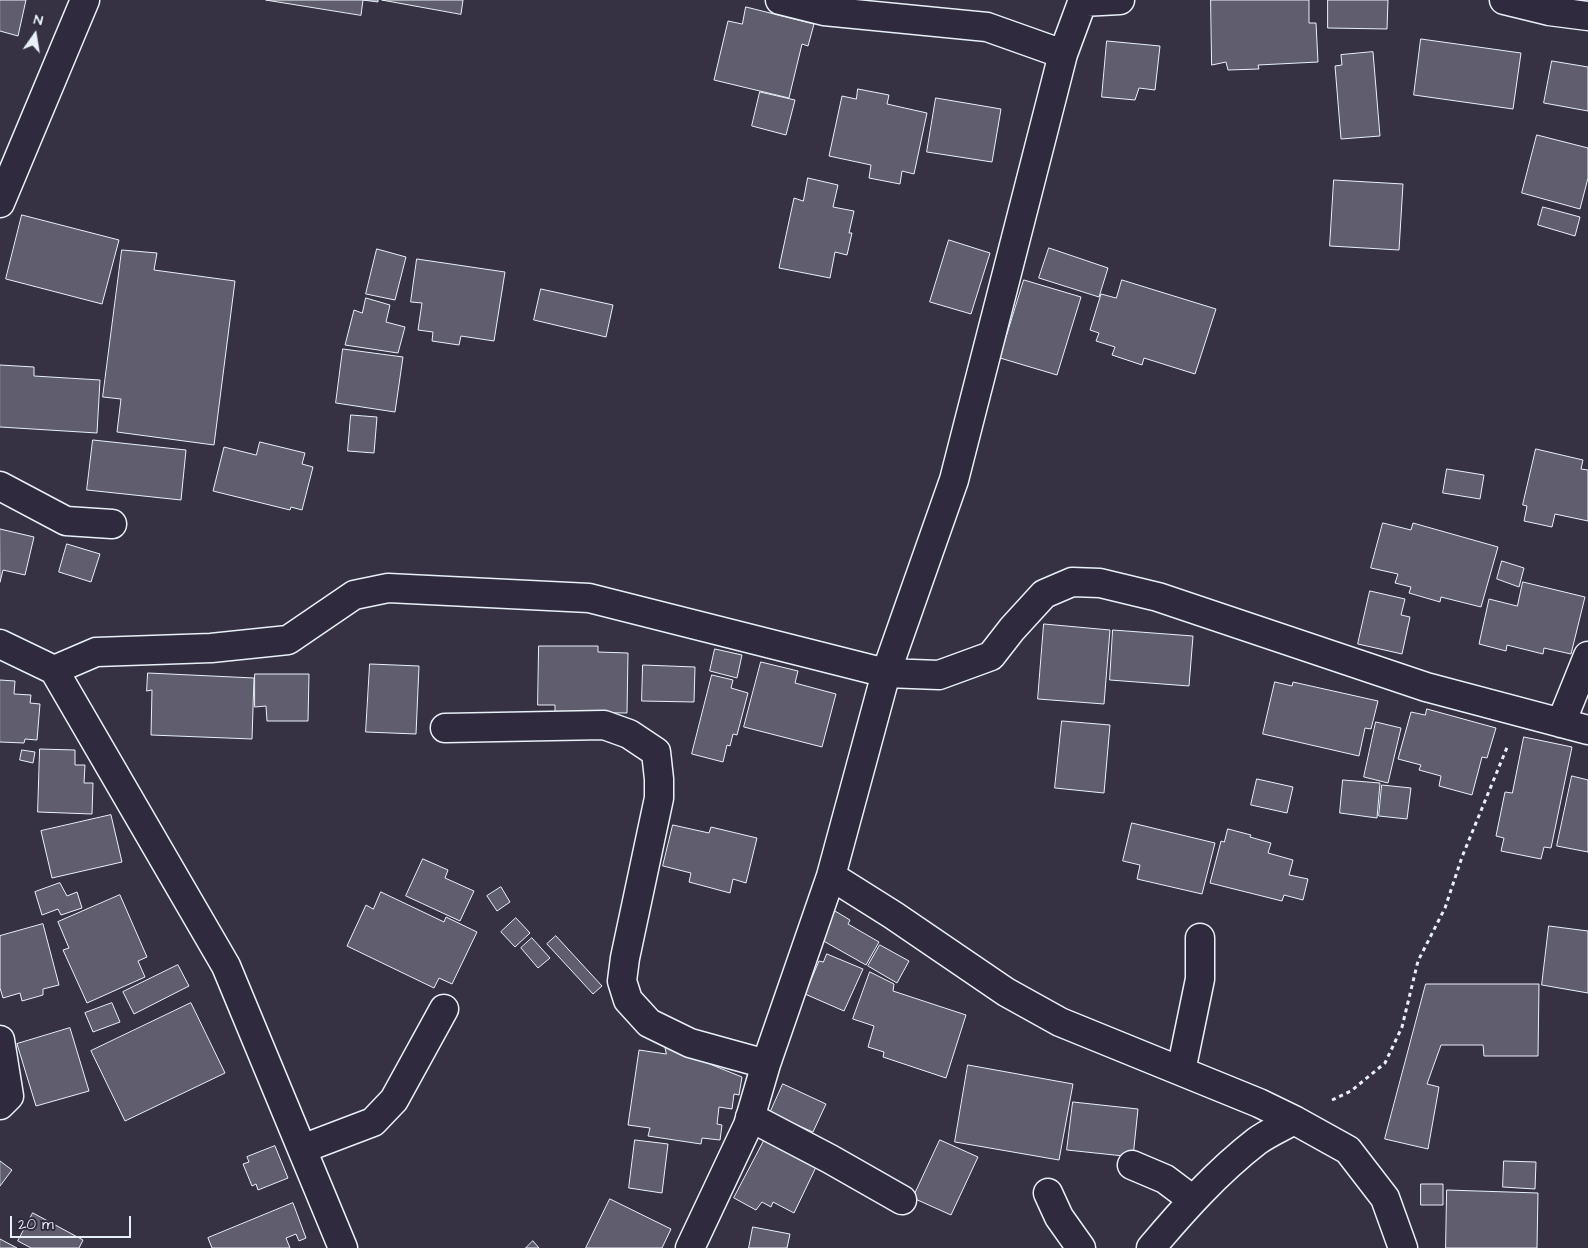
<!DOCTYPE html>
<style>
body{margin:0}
#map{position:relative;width:1588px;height:1248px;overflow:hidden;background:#363244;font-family:"Architects Daughter",sans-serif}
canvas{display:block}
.north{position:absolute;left:10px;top:10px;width:50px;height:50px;-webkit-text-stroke:4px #2f2a3d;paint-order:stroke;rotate:13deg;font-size:14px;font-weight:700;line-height:20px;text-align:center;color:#e8f1f8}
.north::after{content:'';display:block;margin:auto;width:18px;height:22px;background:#e8f1f8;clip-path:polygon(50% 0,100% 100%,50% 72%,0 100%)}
.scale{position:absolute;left:10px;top:1216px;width:121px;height:22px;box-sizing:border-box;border:2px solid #e8f1f8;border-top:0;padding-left:6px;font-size:15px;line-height:18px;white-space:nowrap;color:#e8f1f8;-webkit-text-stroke:4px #2f2a3d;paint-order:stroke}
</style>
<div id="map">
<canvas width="1588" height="1248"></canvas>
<div class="north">N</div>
<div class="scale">20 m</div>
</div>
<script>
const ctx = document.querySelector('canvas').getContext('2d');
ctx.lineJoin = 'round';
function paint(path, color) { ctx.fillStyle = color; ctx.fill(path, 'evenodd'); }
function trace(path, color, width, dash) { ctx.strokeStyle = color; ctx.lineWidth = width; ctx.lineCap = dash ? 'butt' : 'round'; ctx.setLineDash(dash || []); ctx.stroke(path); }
const building = new Path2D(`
 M 0,0 L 26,0 L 18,36 L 0,31 Z
 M 266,0 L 378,0 L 378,2 L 363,0 L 361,15 Z
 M 382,0 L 463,0 L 461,14 Z
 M 1211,0 L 1309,0 L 1309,23 L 1316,23 L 1318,62 L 1258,65 L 1259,69 L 1228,70 L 1226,62 L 1212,65 Z
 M 1328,0 L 1388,0 L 1387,29 L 1328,28 Z
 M 746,7 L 814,24 L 808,46 L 802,44 L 789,98 L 714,80 L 728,21 L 742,24 Z
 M 1421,39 L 1521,53 L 1513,109 L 1414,95 Z
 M 1107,41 L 1160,46 L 1155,90 L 1139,88 L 1135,100 L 1102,97 Z
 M 1373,52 L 1380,136 L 1341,139 L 1335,66 L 1342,65 L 1341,55 Z
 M 1552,61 L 1588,67 L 1588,111 L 1544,103 Z
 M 858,89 L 889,95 L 887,104 L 927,113 L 914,174 L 902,171 L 900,184 L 869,178 L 871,165 L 829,156 L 842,96 L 856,99 Z
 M 760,92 L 795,100 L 786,135 L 752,126 Z
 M 936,98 L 1001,109 L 992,162 L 927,152 Z
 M 1537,135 L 1588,148 L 1588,178 L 1580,209 L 1522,193 Z
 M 808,178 L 838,185 L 833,207 L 854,211 L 849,233 L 852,233 L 847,255 L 835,252 L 830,278 L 779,268 L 794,198 L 803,201 Z
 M 1334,180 L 1403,184 L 1399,250 L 1330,246 Z
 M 1543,207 L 1580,217 L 1575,236 L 1538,225 Z
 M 22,215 L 119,240 L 102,304 L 6,279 Z
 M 949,240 L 990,253 L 971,314 L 930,302 Z
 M 1049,248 L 1108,268 L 1099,297 L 1039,278 Z
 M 377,249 L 406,257 L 395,300 L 366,294 Z
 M 122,250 L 157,253 L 154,270 L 235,281 L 214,445 L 117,432 L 121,399 L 103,397 Z
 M 417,259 L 505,272 L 494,341 L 461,336 L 459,345 L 432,341 L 433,332 L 418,330 L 422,303 L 411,302 Z
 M 1024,280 L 1081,297 L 1057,375 L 1000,358 Z
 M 1122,280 L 1216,309 L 1195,374 L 1144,358 L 1142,365 L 1112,355 L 1115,347 L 1096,341 L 1099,333 L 1090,330 L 1101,294 L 1116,298 Z
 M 541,289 L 613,305 L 606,337 L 534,320 Z
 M 366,298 L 390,305 L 386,322 L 405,327 L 398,353 L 345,345 L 354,310 L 362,313 Z
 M 343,349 L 403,357 L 395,412 L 336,403 Z
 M 0,365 L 34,367 L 34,376 L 100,380 L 97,433 L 0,427 Z
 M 351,415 L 377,417 L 374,453 L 348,451 Z
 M 93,440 L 186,450 L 181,500 L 87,490 Z
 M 260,442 L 305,453 L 302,464 L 313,467 L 302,510 L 291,507 L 290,510 L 213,491 L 224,447 L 256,455 Z
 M 1536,449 L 1583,460 L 1581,469 L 1588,470 L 1588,521 L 1555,514 L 1552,527 L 1524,521 L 1527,506 L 1523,505 Z
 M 1447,469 L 1484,475 L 1480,499 L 1443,493 Z
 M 1383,523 L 1411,530 L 1413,523 L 1498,547 L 1481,607 L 1441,597 L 1440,602 L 1409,593 L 1411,587 L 1395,583 L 1398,574 L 1371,568 Z
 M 0,529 L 34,537 L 25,575 L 3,570 L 0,582 Z
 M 67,544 L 100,554 L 91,582 L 59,572 Z
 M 1502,561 L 1524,568 L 1519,587 L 1497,579 Z
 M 1523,582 L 1585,597 L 1571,654 L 1544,648 L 1543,654 L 1507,645 L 1506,651 L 1479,644 L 1489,599 L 1517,606 Z
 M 1370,591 L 1405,599 L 1401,615 L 1410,617 L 1402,654 L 1358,644 Z
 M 1044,624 L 1110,630 L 1104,704 L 1038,699 Z
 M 1113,630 L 1193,636 L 1189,686 L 1110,680 Z
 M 539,646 L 598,646 L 598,652 L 628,653 L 627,713 L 555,712 L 555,705 L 538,705 Z
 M 715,649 L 742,655 L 737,678 L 710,671 Z
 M 761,662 L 798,671 L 795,683 L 836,694 L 822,747 L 744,727 Z
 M 370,664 L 419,666 L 416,734 L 366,732 Z
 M 643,665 L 695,667 L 694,702 L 642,701 Z
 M 148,673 L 254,678 L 252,739 L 151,735 L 152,690 L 147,691 Z
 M 255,674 L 309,674 L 308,721 L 267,721 L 266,706 L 255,707 Z
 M 712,675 L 733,680 L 731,688 L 748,693 L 737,735 L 733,734 L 730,746 L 727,745 L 723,762 L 692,754 Z
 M 0,680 L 15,681 L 14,694 L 31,695 L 30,703 L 40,704 L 37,740 L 25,739 L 24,743 L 0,742 Z
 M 1275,682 L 1292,686 L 1293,682 L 1378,701 L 1371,729 L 1365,728 L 1359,756 L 1263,734 Z
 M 1427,709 L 1496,728 L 1487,758 L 1482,757 L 1472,795 L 1439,786 L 1441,776 L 1419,770 L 1421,765 L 1398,759 L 1411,712 L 1425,715 Z
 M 1062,721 L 1110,725 L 1104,793 L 1055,788 Z
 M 1376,722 L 1401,728 L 1388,783 L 1364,777 Z
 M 1524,737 L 1572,747 L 1551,848 L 1544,847 L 1541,859 L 1501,851 L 1504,838 L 1496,836 L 1505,792 L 1512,793 Z
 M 40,749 L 75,750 L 75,765 L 85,765 L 84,783 L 93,783 L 92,814 L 38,812 Z
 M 22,750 L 35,752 L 33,763 L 20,760 Z
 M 1572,776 L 1588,780 L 1588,852 L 1557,846 Z
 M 1257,779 L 1293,787 L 1287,813 L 1251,805 Z
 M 1343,780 L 1380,783 L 1377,818 L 1340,813 Z
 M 1382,785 L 1411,788 L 1407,819 L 1379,816 Z
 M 111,815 L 122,862 L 52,878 L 41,831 Z
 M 1132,823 L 1215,843 L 1202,894 L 1137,879 L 1140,865 L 1123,861 Z
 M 673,825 L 709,833 L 711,827 L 757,838 L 746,883 L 733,879 L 730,893 L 689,882 L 691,873 L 663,866 Z
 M 1228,829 L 1251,835 L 1250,837 L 1271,843 L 1268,853 L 1293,860 L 1289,875 L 1308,879 L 1303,900 L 1284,895 L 1282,901 L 1210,883 L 1221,841 L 1224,842 Z
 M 423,859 L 448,870 L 445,878 L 474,891 L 460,921 L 406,896 Z
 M 60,883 L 67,896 L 77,892 L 82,908 L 61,915 L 58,909 L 42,915 L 35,892 Z
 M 501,887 L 510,902 L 497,911 L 487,896 Z
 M 381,892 L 444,922 L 446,917 L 477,932 L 452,984 L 439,978 L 434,988 L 347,946 L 366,905 L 373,909 Z
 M 120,895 L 147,957 L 138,961 L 145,977 L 87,1003 L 63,950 L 69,948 L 58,922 Z
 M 835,911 L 850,920 L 848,924 L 879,942 L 866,965 L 820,939 Z
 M 516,918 L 530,933 L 515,947 L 501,932 Z
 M 43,924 L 59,985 L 43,989 L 43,995 L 22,1001 L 20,993 L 3,998 L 0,988 L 0,936 Z
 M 1549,926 L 1588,931 L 1588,993 L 1542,985 Z
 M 556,936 L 602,986 L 593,994 L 547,944 Z
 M 532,938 L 550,958 L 538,968 L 521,948 Z
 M 880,945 L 909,961 L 897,983 L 868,966 Z
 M 827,954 L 863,969 L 844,1011 L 805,994 L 819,961 L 823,962 Z
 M 178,965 L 189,986 L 134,1014 L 123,992 Z
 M 870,972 L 894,984 L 893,991 L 966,1015 L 946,1078 L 883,1057 L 884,1052 L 868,1047 L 874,1026 L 853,1019 Z
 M 1426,984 L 1539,984 L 1538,1056 L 1484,1056 L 1483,1045 L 1441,1045 L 1427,1084 L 1439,1087 L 1428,1149 L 1385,1139 Z
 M 112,1003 L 120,1022 L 93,1032 L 85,1013 Z
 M 191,1003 L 225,1073 L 125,1121 L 91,1051 Z
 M 70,1028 L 89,1091 L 36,1106 L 17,1044 Z
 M 665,1046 L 742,1077 L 739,1095 L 734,1094 L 732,1109 L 719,1107 L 717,1124 L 722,1125 L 720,1140 L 702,1138 L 701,1144 L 648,1136 L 650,1128 L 628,1125 L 639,1050 L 666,1054 Z
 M 968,1065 L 1073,1084 L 1059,1160 L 955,1142 Z
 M 783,1084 L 826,1104 L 813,1132 L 770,1113 Z
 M 1073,1102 L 1138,1109 L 1133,1157 L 1067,1150 Z
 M 766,1137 L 818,1163 L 794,1213 L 773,1202 L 771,1207 L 762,1202 L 756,1210 L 734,1198 Z
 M 635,1140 L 668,1144 L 662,1193 L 629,1188 Z
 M 940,1140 L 978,1157 L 951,1215 L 913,1198 Z
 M 275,1146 L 288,1178 L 258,1190 L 256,1184 L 252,1186 L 243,1164 L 249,1162 L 247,1157 Z
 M 0,1161 L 12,1170 L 0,1186 Z
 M 1504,1161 L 1536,1162 L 1535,1189 L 1503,1187 Z
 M 1421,1184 L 1443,1184 L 1443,1205 L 1421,1205 Z
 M 1447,1190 L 1538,1193 L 1537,1248 L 1446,1248 Z
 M 610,1199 L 671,1229 L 662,1248 L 586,1248 Z
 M 293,1203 L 306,1238 L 299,1241 L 296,1234 L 286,1238 L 290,1248 L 212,1248 L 208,1238 Z
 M 33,1213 L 83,1240 L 79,1248 L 31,1248 L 18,1241 Z
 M 753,1227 L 790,1234 L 787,1248 L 749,1248 Z
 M 0,1239 L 17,1248 L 0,1248 Z
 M 533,1241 L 539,1248 L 526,1248 Z`);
paint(building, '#605e6e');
trace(building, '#e8f1f8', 1);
const minor = new Path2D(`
 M 780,0 L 824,11 L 987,27 L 1063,54
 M 1504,0 L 1549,11 L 1588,16
 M 1082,2 L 1120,0
 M 0,203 L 85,0
 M 0,486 L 66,521 L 112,524
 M 0,644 L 54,670 L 226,966 L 343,1248
 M 54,670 L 96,652 L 211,648 L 288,640 L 354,595 L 388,588 L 589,598 L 886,673 L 939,675 L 991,656 L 1012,629 L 1044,594 L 1072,582 L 1100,583 L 1158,597 L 1426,687 L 1588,730
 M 1561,723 L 1588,656
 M 445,728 L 604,725 L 629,734 L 656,752 L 659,779 L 659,798 L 625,958 L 622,981 L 628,1000 L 649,1023 L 690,1043 L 766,1064
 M 831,876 L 893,915 L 1006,992 L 1060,1022 L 1259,1103 L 1294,1120 L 1348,1150 L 1385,1198 L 1403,1248
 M 0,1040 L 9,1096 L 0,1105
 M 1181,1071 L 1200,979 L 1200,938
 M 750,1117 L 830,1159 L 902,1200
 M 302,1149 L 373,1122 L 394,1100 L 444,1009
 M 1132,1165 L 1165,1179 L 1193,1200
 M 1048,1193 L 1059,1217 L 1081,1248
 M 690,1248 L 748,1125 L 766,1064 L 831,876 L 886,673 L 954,480 L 1063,54 L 1083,0
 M 1151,1248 C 1183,1210 1217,1172 1257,1141 C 1268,1133 1282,1127 1294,1120`);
trace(minor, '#e8f1f8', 31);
trace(new Path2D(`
 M 1332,1100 L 1351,1091 L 1385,1063 L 1402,1027 L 1418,961 L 1445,908 L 1462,857 L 1508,745`), '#e8f1f8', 3, [4, 4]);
trace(minor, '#2f2a3d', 28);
</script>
